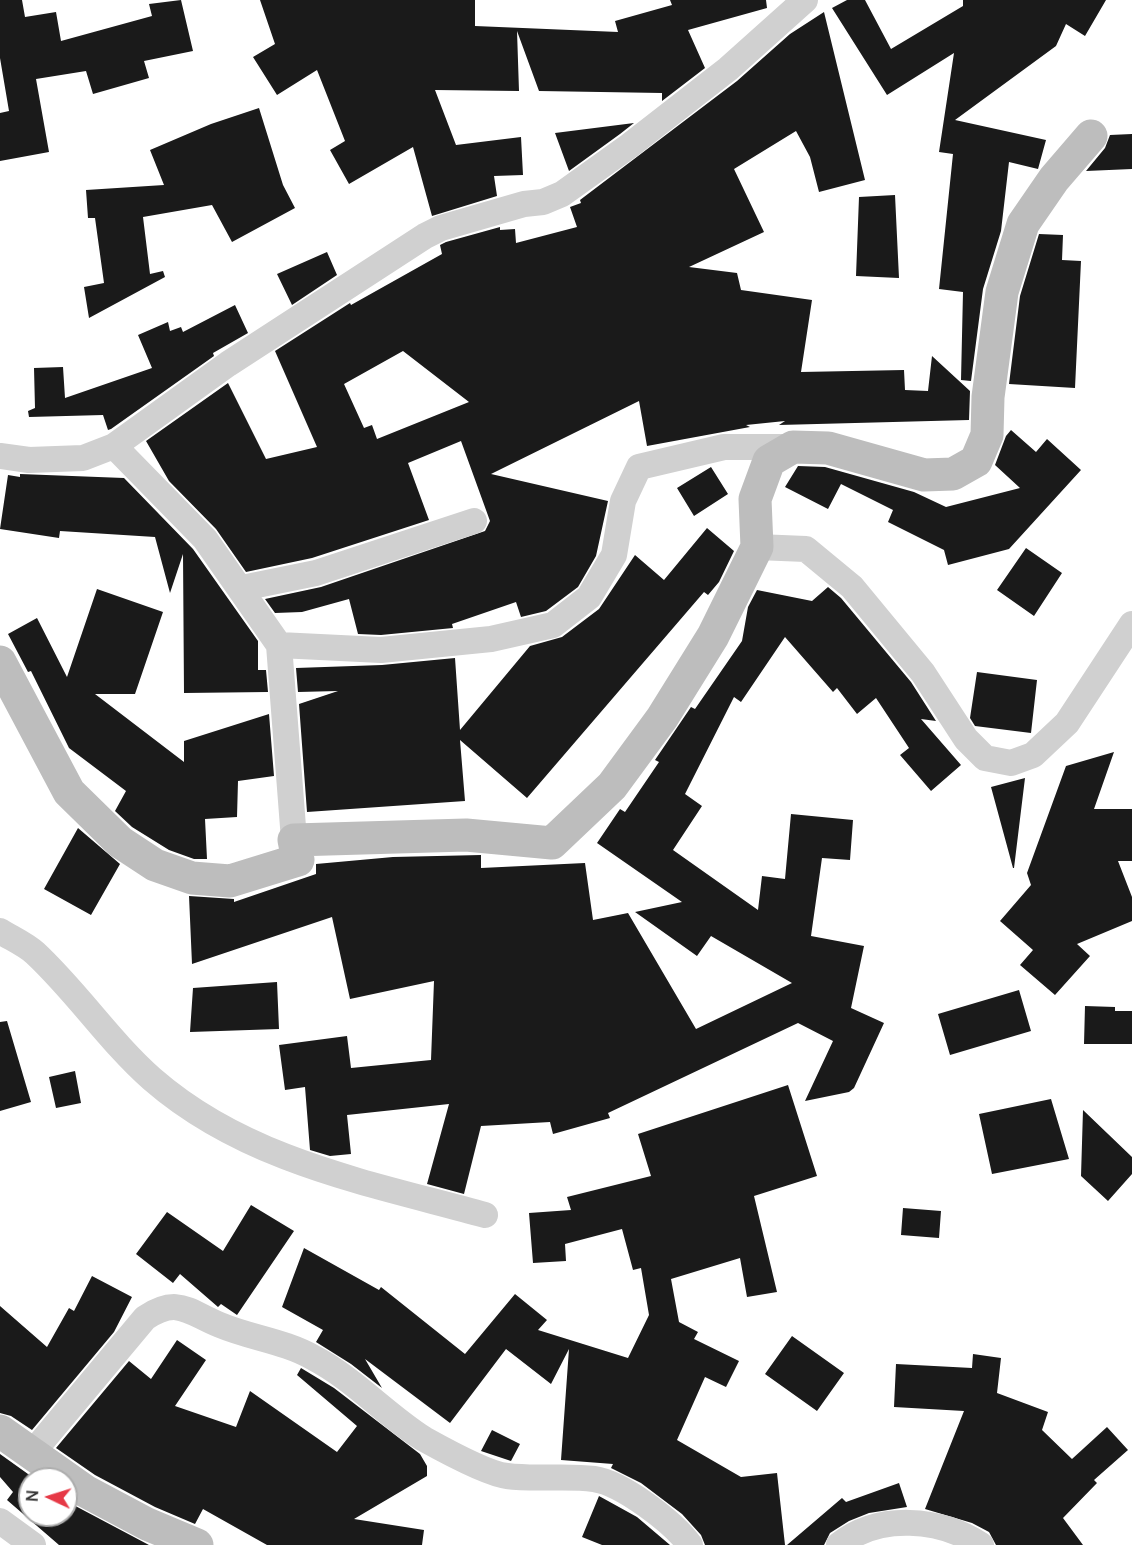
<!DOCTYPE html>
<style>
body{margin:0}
#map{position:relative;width:1132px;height:1545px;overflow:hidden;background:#fff;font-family:Manrope,sans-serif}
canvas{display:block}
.north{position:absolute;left:18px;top:1467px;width:60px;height:60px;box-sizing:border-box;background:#fff;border:2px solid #adadad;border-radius:50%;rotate:274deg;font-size:16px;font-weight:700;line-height:24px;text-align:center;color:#333}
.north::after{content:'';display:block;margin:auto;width:21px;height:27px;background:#e63946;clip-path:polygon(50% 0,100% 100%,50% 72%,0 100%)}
</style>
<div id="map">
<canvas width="1132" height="1545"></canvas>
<div class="north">N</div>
</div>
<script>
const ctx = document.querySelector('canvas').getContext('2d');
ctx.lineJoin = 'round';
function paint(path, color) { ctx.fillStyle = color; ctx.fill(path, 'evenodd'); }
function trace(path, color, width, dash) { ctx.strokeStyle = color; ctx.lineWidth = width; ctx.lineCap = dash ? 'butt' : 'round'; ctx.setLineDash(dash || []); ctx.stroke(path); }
paint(new Path2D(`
 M 0,0 L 22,0 L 25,17 L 56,12 L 61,41 L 152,16 L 149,4 L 181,0 L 193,51 L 144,61 L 149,78 L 93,94 L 86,71 L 36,79 L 49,152 L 0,161 L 0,113 L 9,111 L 0,58 Z
 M 260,0 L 475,0 L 475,26 L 618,32 L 615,21 L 672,5 L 670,0 L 766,0 L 767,8 L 688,30 L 705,68 L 662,101 L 662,93 L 539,91 L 517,31 L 519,91 L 435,90 L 456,145 L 521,137 L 523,175 L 494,176 L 497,196 L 432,216 L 413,147 L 349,184 L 330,150 L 345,141 L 317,70 L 277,95 L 253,57 L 275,44 Z
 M 847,0 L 865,0 L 891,49 L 963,6 L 963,0 L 1106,0 L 1085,36 L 1066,24 L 1056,46 L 955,120 L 1046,140 L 1038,169 L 1009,162 L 1001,231 L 983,289 L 971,381 L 961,380 L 963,292 L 939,289 L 953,154 L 939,152 L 954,53 L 887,95 L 832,8 Z
 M 824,12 L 865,180 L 819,192 L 810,157 L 796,131 L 734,169 L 764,232 L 689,267 L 737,273 L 741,290 L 812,300 L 801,372 L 904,370 L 905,390 L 928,391 L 932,356 L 970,391 L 969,420 L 779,425 L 785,421 L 746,425 L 750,427 L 647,446 L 639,401 L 491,474 L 608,501 L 596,556 L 578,587 L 546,611 L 521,617 L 516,602 L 452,624 L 453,628 L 381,635 L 358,634 L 349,599 L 302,612 L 275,613 L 265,599 L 321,587 L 485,531 L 490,521 L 461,441 L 408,463 L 429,520 L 312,558 L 246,572 L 216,529 L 169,481 L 146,441 L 228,383 L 266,459 L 317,447 L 275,351 L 350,303 L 351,305 L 442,254 L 440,245 L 446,242 L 500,227 L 500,230 L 515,229 L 516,243 L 577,227 L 570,207 L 581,203 L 580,200 L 737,81 L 790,34 ZM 403,351 L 469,402 L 377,439 L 372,425 L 364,428 L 344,384 Z
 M 259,108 L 283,185 L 295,208 L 232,242 L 212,205 L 143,217 L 150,274 L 163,271 L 165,277 L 89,318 L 84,287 L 104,283 L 95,218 L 88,218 L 86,190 L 164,185 L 150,150 L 211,124 Z
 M 634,123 L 620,134 L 569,171 L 555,133 Z
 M 1132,134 L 1132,169 L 1086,171 L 1105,148 L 1110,135 Z
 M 895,195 L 899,278 L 856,276 L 859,197 Z
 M 1039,234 L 1063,235 L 1062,260 L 1081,261 L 1075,388 L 1009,384 L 1020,296 Z
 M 327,252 L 337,275 L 292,305 L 277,274 Z
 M 235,305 L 248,333 L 213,353 L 214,356 L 111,429 L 108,430 L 103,415 L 29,417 L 28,411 L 35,408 L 34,368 L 63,367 L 65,398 L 152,368 L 138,335 L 168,322 L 170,331 L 181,327 L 183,332 Z
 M 1011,430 L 1036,452 L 1047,439 L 1081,470 L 1009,549 L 948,565 L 944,550 L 888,522 L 893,510 L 841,484 L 828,509 L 785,487 L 798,466 L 825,467 L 914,492 L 946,507 L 1020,488 L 995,465 L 1006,436 Z
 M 711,467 L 728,494 L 694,516 L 677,488 Z
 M 20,474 L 124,478 L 193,549 L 258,641 L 258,670 L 266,670 L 268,692 L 184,693 L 183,554 L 170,593 L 155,537 L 60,531 L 59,538 L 0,529 L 8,475 L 20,477 Z
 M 707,528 L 734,551 L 719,582 L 708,595 L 704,592 L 527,798 L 460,740 L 465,801 L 307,812 L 299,704 L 338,691 L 298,692 L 296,668 L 382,665 L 455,658 L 460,730 L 530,646 L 562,637 L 599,609 L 635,555 L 664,580 Z
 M 1026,548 L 1062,573 L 1034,616 L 997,590 Z
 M 828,587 L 841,598 L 911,682 L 936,721 L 921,719 L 961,765 L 931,791 L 900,755 L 909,748 L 876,698 L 857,714 L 837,688 L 833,692 L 785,637 L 741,702 L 734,697 L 685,794 L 702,806 L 673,850 L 758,910 L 762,876 L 785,879 L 791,814 L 853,820 L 850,860 L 822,858 L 811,936 L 864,946 L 851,1008 L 884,1023 L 854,1088 L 849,1092 L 805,1101 L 833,1041 L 798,1023 L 608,1113 L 610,1118 L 553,1134 L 550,1122 L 481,1126 L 464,1194 L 427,1184 L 449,1104 L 347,1115 L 351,1154 L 330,1156 L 310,1150 L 305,1087 L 285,1090 L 279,1045 L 347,1036 L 351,1068 L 431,1060 L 434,981 L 350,999 L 332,917 L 192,964 L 189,896 L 234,899 L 234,902 L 316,874 L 316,864 L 393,857 L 481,855 L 481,868 L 585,863 L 593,920 L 628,913 L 696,1029 L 792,983 L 711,936 L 697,956 L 635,912 L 682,902 L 597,843 L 620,809 L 625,812 L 659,762 L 655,760 L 657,757 L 691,707 L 695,709 L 742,641 L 748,607 L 757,590 L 812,601 Z
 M 97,589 L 163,612 L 135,694 L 95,694 L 184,762 L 184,741 L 269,714 L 274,776 L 238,781 L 237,817 L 205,819 L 207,859 L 194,859 L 169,850 L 132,827 L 115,811 L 126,791 L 69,748 L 31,671 L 28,672 L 8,634 L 37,618 L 67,677 Z
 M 977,672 L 1037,680 L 1031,733 L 975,726 L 970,718 Z
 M 1114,752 L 1094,809 L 1132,809 L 1132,861 L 1118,861 L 1132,897 L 1132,921 L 1077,944 L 1090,956 L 1055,995 L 1020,965 L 1033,950 L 1000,921 L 1031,885 L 1027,873 L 1066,766 Z
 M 1025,778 L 1014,868 L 1013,868 L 991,787 Z
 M 78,828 L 120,864 L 91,915 L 44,889 Z
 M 277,982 L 279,1029 L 190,1032 L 193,988 Z
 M 1019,990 L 1031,1031 L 950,1055 L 938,1014 Z
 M 1085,1006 L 1115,1007 L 1115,1011 L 1132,1011 L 1132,1044 L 1084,1044 Z
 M 7,1021 L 31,1102 L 0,1111 L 0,1022 Z
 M 75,1071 L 81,1103 L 56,1108 L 49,1077 Z
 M 788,1085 L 817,1176 L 754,1196 L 777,1292 L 747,1297 L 740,1258 L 671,1279 L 679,1322 L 698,1332 L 694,1339 L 739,1361 L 726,1387 L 705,1377 L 677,1440 L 741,1477 L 777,1473 L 785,1545 L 705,1545 L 701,1535 L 682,1514 L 641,1483 L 611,1468 L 613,1464 L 561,1460 L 569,1349 L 551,1384 L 506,1349 L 450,1423 L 365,1359 L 382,1388 L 351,1364 L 316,1342 L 323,1330 L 282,1307 L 304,1248 L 379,1290 L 381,1287 L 465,1354 L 515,1294 L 547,1320 L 538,1330 L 628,1358 L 649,1315 L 641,1268 L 633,1270 L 622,1229 L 565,1244 L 566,1261 L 533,1263 L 529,1213 L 571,1210 L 567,1197 L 651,1176 L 638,1134 Z
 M 1051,1099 L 1069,1159 L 992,1174 L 979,1114 Z
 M 1083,1110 L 1132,1157 L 1132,1174 L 1108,1201 L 1081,1176 Z
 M 251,1205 L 294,1231 L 237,1315 L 221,1304 L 218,1307 L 180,1274 L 173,1283 L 136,1254 L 167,1212 L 223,1251 Z
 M 903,1208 L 941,1211 L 939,1238 L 901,1235 Z
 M 92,1276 L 132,1297 L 114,1332 L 32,1430 L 11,1416 L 0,1413 L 0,1306 L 47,1347 L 69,1308 L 74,1311 Z
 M 792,1336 L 844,1373 L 817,1411 L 765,1374 Z
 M 177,1340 L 206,1360 L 175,1406 L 236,1427 L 250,1391 L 337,1452 L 357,1426 L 297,1375 L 301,1368 L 334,1388 L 420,1454 L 427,1466 L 427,1476 L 354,1519 L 424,1530 L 422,1545 L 267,1545 L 203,1509 L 195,1524 L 155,1507 L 95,1475 L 56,1448 L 129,1361 L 151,1379 Z
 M 973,1354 L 1001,1358 L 997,1393 L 1048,1412 L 1042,1430 L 1072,1459 L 1107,1427 L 1128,1450 L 1094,1480 L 1097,1483 L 1063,1518 L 1083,1545 L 996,1545 L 989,1532 L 972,1523 L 925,1509 L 964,1411 L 894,1407 L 896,1364 L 972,1368 Z
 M 492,1430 L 520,1444 L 511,1461 L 481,1451 Z
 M 0,1454 L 35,1479 L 30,1479 L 30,1515 L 66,1515 L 66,1501 L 149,1545 L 59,1545 L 7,1500 L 13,1492 L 0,1477 Z
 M 899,1483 L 907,1507 L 869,1513 L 849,1521 L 830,1533 L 824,1545 L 787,1545 L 842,1498 L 846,1502 Z
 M 599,1496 L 637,1517 L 670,1545 L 602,1545 L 582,1537 Z`), '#1a1a1a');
trace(new Path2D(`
 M 114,446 L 205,539 L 279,645 L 294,840
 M 0,456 L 29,460 L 83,458 L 114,446 L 228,364 L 425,236 L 441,228 L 524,204 L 543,202 L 562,194 L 629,146 L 728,69 L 805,0
 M 757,547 L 806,549 L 852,587 L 923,673 L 966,739 L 985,758 L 1011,763 L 1033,755 L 1067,723 L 1132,624
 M 242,588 L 316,573 L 474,521
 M 279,645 L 381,650 L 491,639 L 553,625 L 589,597 L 614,555 L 623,501 L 639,467 L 724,447 L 793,447
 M 0,931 C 11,938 25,944 35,953 C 77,992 109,1041 152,1079 C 246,1161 369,1183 485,1215
 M 33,1452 L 145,1318 C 178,1296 188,1312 220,1325 C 251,1338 284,1341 314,1358 C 354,1379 386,1415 424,1439 C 442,1449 488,1474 507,1476 C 536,1480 565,1475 594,1479 C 622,1483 673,1522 690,1545
 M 0,1521 L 33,1545
 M 839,1545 C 879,1513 940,1518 981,1545`), '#d0d0d0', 26);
trace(new Path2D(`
 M 0,662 L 69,792 L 120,842 L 155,865 L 192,878 L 230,881 L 298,860 L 294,840 L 466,835 L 552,843 L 612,786 L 662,718 L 713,636 L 757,547 L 755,499 L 769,461 L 793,447 L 828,448 L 924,475 L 953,474 L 976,461 L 987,435 L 988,397 L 1002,292 L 1023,224 L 1054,179 L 1091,136
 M 0,1431 L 85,1491 L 147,1524 L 197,1545`), '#bdbdbd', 33);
</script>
